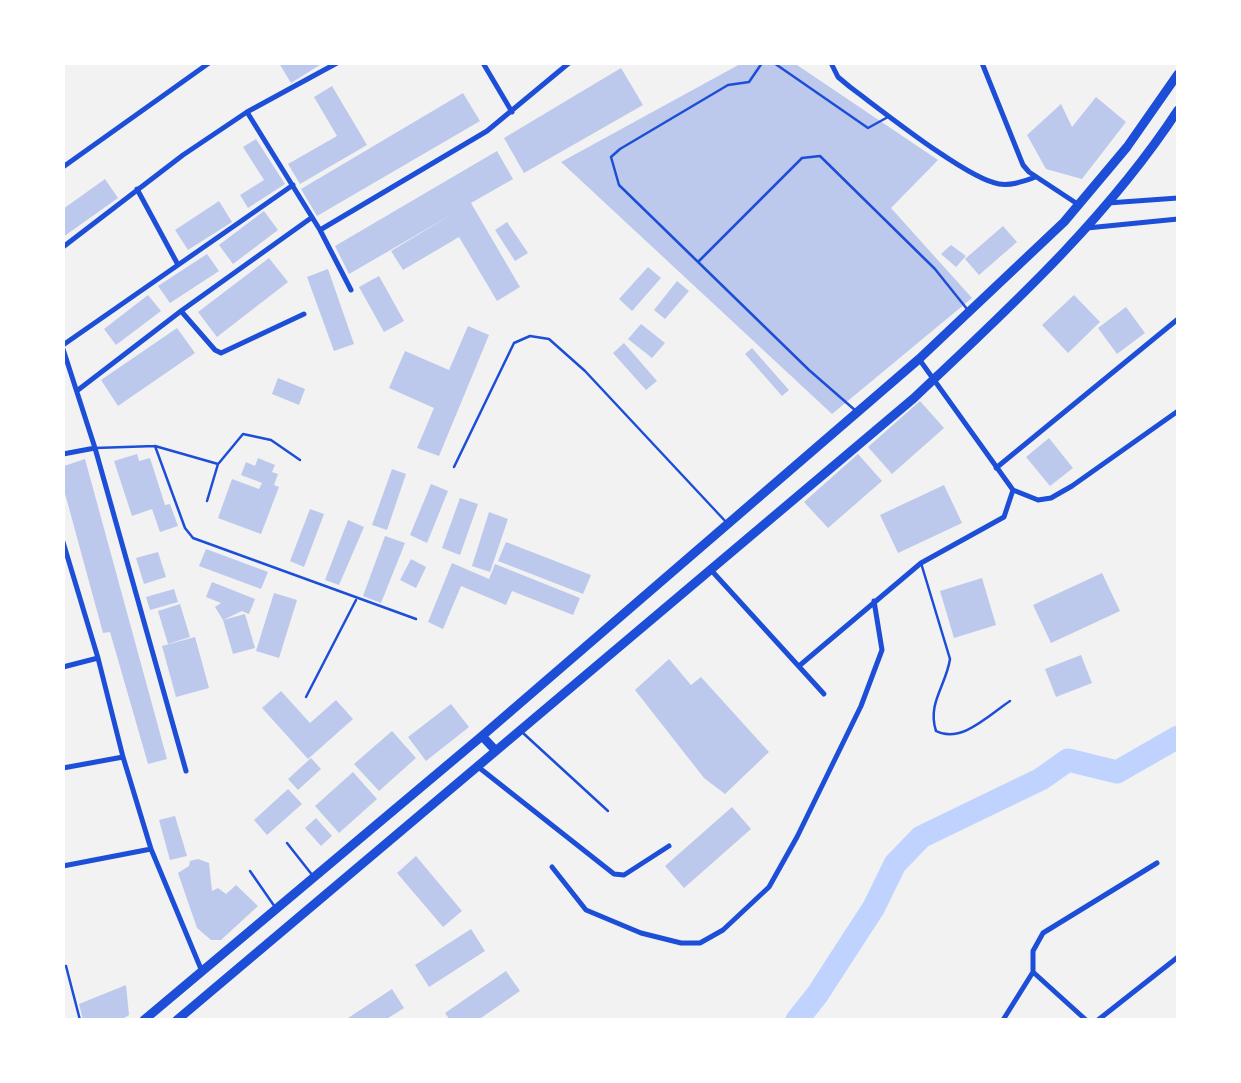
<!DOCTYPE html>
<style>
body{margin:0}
#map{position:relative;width:1241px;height:1083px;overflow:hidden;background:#f2f2f2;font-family:"Varela Round",sans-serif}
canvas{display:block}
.frame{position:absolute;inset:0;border:65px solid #fff;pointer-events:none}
</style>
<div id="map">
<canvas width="1241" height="1083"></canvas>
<div class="frame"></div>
</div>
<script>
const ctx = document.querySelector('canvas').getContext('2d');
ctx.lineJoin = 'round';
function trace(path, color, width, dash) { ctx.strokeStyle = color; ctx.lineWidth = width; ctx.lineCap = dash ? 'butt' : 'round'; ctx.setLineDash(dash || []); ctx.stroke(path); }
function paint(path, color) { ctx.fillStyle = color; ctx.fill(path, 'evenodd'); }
trace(new Path2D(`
 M 797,1020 L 817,995 L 874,907 L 895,864 L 921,837 L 1041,779 L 1068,760 L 1117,772 L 1178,737`), '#bfd3fe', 23);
paint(new Path2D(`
 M 279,63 L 323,63 L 291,83 Z
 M 742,63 L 794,63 L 938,160 L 891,208 L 972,298 L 832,414 L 561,162 Z
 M 621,68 L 643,105 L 524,173 L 504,138 Z
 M 332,86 L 367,145 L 300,184 L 288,164 L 337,136 L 314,97 Z
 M 463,93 L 480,121 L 317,216 L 301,189 Z
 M 1096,97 L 1126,122 L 1082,179 L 1046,169 L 1027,135 L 1061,104 L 1072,127 Z
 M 256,139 L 285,184 L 248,208 L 240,195 L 264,180 L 243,147 Z
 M 497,151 L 513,179 L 471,203 L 520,287 L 497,301 L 459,237 L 403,270 L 391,251 L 451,215 L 349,274 L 335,246 Z
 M 105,179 L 118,198 L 63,237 L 63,209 Z
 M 219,201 L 232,222 L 188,250 L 175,230 Z
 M 264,211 L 278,230 L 233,264 L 219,245 Z
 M 507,222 L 528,253 L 515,261 L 495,230 Z
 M 1003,226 L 1017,242 L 979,275 L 965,259 Z
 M 951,245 L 966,256 L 956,267 L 941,254 Z
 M 207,254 L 219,271 L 170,303 L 158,286 Z
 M 269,258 L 288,282 L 217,337 L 198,312 Z
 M 648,267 L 661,278 L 632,311 L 619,299 Z
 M 328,269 L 354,344 L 334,351 L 307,277 Z
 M 379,276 L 404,321 L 384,332 L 359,287 Z
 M 677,281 L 689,291 L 665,319 L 654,310 Z
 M 148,295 L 161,311 L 116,345 L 104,329 Z
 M 1074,295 L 1100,322 L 1068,353 L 1042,325 Z
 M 1126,307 L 1145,333 L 1117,354 L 1098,328 Z
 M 641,324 L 665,343 L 652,358 L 628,339 Z
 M 468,326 L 489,335 L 439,456 L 417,448 L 434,408 L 389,388 L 405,351 L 449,370 Z
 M 177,328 L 195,353 L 118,406 L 101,380 Z
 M 624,343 L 657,381 L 646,390 L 613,353 Z
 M 752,348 L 789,390 L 782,396 L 745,354 Z
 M 278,378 L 305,389 L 299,405 L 272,394 Z
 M 920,401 L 944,428 L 892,474 L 868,447 Z
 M 1049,438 L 1073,468 L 1050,486 L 1026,457 Z
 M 137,454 L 139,461 L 150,458 L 165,505 L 170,504 L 178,526 L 160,532 L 152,509 L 132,516 L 114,461 Z
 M 858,454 L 882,481 L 828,528 L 804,502 Z
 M 258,458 L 275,465 L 272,472 L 278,474 L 274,485 L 279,487 L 261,534 L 218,518 L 232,479 L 259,489 L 262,483 L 241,475 L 246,462 L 255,466 Z
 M 85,459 L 167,759 L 148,764 L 110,632 L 103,633 L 63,486 L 64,466 Z
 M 392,469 L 406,474 L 387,530 L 372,525 Z
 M 431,484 L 448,491 L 427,543 L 410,535 Z
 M 944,485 L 962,523 L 898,553 L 880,515 Z
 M 460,498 L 478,504 L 460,555 L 442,548 Z
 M 310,509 L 324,514 L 304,567 L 290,561 Z
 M 489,512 L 508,519 L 490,572 L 472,566 Z
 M 348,520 L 364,527 L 339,585 L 325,580 Z
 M 385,536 L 405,543 L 381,603 L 363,596 Z
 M 506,542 L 591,575 L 583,594 L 498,561 Z
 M 206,549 L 268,572 L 261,589 L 199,566 Z
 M 158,552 L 166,577 L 144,584 L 136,558 Z
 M 411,559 L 426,567 L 416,588 L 400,580 Z
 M 452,563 L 489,579 L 495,564 L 580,598 L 573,615 L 512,591 L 506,605 L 461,586 L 443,629 L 428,622 Z
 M 1102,573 L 1120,611 L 1051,643 L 1033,605 Z
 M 982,578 L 996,625 L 954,638 L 940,591 Z
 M 212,582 L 255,599 L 249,614 L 242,611 L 223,620 L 215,607 L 221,603 L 206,597 Z
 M 174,589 L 178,602 L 150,610 L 146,597 Z
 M 274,593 L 297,600 L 279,658 L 256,651 Z
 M 180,604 L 190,637 L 168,644 L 158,611 Z
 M 245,614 L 255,648 L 233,654 L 223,620 Z
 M 195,637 L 209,688 L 176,697 L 162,646 Z
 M 1081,655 L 1092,683 L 1056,697 L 1045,669 Z
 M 669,659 L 691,685 L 701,677 L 769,752 L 725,794 L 704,778 L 635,690 Z
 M 281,691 L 310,723 L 336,700 L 353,719 L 308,759 L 262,708 Z
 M 451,704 L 469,727 L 426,761 L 408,737 Z
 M 392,731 L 416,758 L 379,791 L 354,764 Z
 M 311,758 L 321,769 L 298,790 L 288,779 Z
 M 353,772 L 377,799 L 339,833 L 315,806 Z
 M 288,789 L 302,804 L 267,835 L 254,820 Z
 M 732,807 L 751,829 L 684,888 L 665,866 Z
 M 175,816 L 187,856 L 170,860 L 159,820 Z
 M 316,818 L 332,836 L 321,846 L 305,828 Z
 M 416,856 L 462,911 L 443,927 L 397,873 Z
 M 198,859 L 209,863 L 212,891 L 218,888 L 226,894 L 236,885 L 258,906 L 221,940 L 211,940 L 197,928 L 178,873 L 189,866 L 190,861 Z
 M 471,929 L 485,951 L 429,987 L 415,965 Z
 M 506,971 L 520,991 L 478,1020 L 450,1020 L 445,1013 Z
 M 126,985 L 129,1015 L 121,1020 L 83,1020 L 79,1004 Z
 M 392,989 L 404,1008 L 385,1020 L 345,1020 Z`), '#bdc9ec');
trace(new Path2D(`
 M 762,63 L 749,82 L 728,85 L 620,149 L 611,157 L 619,185 L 809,370 L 856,411
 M 774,63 L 868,128 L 888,117
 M 698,262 L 802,158 L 820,156 L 935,269 L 967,309
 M 155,446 L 185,528 L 193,538 L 416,619
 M 95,448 L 155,446 L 218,464 L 207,501
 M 219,463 L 243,434 L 271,440 L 300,460
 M 454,467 L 514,343 L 530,336 L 549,339 L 585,371 L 727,523
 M 921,563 L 950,659 C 946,686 927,703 936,731 C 961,744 989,715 1010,701
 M 306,697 L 356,600
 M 523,733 L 608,811
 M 287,843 L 313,876
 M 250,871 L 275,907
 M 66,966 L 80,1020`), '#1d4ed8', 2.5);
trace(new Path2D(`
 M 483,63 L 512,112
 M 831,63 L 838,77 L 850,87 C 880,109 967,179 999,184 C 1012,186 1024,181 1036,177
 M 982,63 L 1023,165 L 1029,172 L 1079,205
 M 247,112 L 320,230 L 351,290
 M 63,167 L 209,63
 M 137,189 L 177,263
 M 1108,203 L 1178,198
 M 1087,228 L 1178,219
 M 320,230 L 487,131 L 569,63
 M 63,247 L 183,155 L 247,112 L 337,63
 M 181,311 L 215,350 L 221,353 L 304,314
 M 63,345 L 293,185
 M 63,349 L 95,448 L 186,771
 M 919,359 L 1013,490 L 1038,500 L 1051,498 L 1072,486 L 1178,411
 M 78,390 L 181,311 L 311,218
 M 63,454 L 95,448
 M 996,468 L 1178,319
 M 63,542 L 98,658 L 63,667
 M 711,570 L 824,694
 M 98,658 L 123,757
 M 799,666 L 921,563 L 1004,517 L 1013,490
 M 477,766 L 614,874 L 624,875 L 669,846
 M 63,768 L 123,757 L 151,849 L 201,969
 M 63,866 L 151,849
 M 552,867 L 586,910 L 641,933 L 681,943 L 700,943 L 723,930 L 769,887 L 797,837 L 861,706 L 882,650 L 874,601
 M 1033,972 L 1033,951 L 1043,933 L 1157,863
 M 1003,1020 L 1033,972 L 1086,1020
 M 1098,1020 L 1178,957`), '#1d4ed8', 5);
trace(new Path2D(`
 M 482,736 L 496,751
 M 144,1020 L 482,736 L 919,359 L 1064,222 L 1127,147 L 1178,74
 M 177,1020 L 914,398 C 1008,309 1106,220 1178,110`), '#1d4ed8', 9);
</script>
